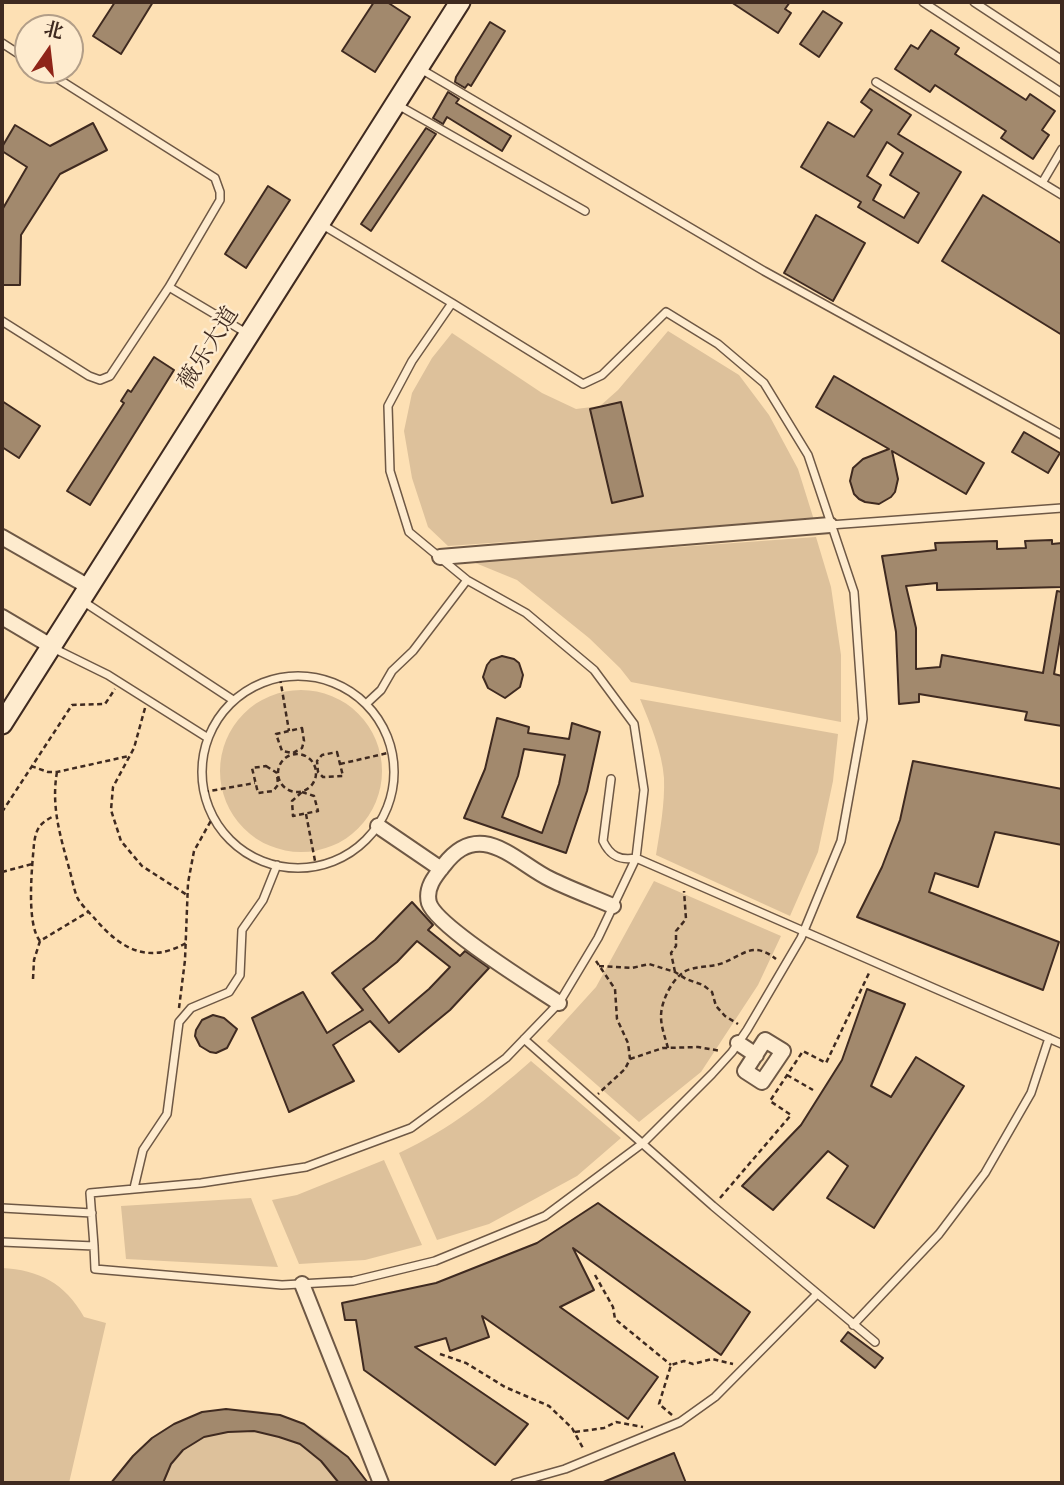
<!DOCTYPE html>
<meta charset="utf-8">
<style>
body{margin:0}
#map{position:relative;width:1064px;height:1485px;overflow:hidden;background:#fde0b4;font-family:"IM FELL Double Pica","Noto Serif SC",serif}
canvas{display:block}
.frame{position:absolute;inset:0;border:4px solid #3f2a20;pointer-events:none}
.north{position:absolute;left:14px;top:14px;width:70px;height:70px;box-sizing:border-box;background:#feebce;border:2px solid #b29e88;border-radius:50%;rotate:14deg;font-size:19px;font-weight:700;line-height:28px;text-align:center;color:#3f2a20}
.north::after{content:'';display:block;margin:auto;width:24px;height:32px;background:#8f2418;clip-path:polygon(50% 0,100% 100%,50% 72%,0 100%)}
</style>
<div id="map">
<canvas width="1064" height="1485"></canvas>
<div class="frame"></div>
<div class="north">北</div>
</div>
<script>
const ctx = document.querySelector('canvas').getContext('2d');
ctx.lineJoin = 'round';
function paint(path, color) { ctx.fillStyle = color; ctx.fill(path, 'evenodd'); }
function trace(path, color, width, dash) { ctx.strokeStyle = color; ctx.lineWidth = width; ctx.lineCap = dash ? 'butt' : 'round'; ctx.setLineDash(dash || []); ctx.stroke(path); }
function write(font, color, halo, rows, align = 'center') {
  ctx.font = font + ' "IM FELL Double Pica","Noto Serif SC",serif'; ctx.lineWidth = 5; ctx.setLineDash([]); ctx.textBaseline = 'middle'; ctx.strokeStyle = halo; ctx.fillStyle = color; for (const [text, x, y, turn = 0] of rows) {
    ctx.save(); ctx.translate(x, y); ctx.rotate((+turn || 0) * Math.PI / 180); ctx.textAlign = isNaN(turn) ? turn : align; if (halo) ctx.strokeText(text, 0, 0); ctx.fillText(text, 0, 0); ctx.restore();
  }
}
paint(new Path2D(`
 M 668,331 L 739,375 L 769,415 L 798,469 L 814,520 L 448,546 L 428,527 L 412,478 L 404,431 L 412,393 L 432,358 L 452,333 L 542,393 L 576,409 L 600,406 L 618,390 Z
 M 816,537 L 831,587 L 841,655 L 841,722 L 631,682 L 620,668 L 589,638 L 517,580 L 473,562 Z
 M220 771a81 81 0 1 1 162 0a81 81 0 1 1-162 0Z
 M 640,699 L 838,734 L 833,781 L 818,852 L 790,916 L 656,855 C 660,830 665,804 664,778 C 662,751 650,723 640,699 Z
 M 654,881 L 781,936 L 758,985 L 701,1072 L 639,1122 L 547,1041 L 596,987 Z
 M 531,1061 L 621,1138 L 577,1176 L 489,1224 L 437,1240 L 399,1153 C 452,1128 486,1100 531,1061 Z
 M 384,1160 L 422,1245 L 365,1260 L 299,1264 L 272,1200 L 297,1195 Z
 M 251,1198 L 278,1267 L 126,1259 L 121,1206 Z
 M 2,1268 C 39,1270 65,1283 84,1317 L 106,1323 L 69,1483 L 2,1483 Z
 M 226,1409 C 244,1410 262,1410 280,1415 C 315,1424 349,1452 368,1483 L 113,1483 C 135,1441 180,1415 226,1409 Z`), '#ddc19b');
const building = new Path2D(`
 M 115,2 L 153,2 L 121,54 L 93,36 Z
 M 374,2 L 387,2 L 410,17 L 375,72 L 342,51 Z
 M 731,2 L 790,2 L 785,9 L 791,13 L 778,33 Z
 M 823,11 L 842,23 L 819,57 L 800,44 Z
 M 490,22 L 505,31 L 471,86 L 468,84 L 465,88 L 455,82 L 456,77 Z
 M 931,30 L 959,48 L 955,54 L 1026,100 L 1030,94 L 1055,111 L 1042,130 L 1049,135 L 1033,159 L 1001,138 L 1006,131 L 935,85 L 930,92 L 895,69 L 911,45 L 918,49 Z
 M 870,89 L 911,115 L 898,134 L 961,172 L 918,243 L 858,207 L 861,202 L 801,167 L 828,122 L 854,137 L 872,110 L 861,102 ZM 887,142 L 903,153 L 890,175 L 919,193 L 904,218 L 873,200 L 881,185 L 867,176 Z
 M 448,92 L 459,99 L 456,103 L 511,136 L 502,151 L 447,117 L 443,124 L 433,118 Z
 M 93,123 L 107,150 L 60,174 L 21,235 L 20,285 L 2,285 L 2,210 L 27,167 L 2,151 L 2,147 L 15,125 L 50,146 Z
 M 426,128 L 436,134 L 371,231 L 361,224 Z
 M 268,186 L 290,200 L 246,268 L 225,254 Z
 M 983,195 L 1062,244 L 1062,335 L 942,261 Z
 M 816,215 L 865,243 L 833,301 L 784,273 Z
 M 154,357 L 174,370 L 90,505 L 67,491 L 124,403 L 121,401 L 128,390 L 131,392 Z
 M 834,376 L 984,463 L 966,494 L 892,451 L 898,479 L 895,492 L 891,497 L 879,504 L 865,502 L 859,499 L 854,494 L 850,481 L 853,468 L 863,459 L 889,449 L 816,407 Z
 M 2,401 L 40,426 L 19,458 L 2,447 Z
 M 621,402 L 643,496 L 612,503 L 590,409 Z
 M 1024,432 L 1060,453 L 1048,473 L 1012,452 Z
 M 1052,540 L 1052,544 L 1062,543 L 1062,587 L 937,590 L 937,583 L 906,586 L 916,628 L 916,669 L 940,667 L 942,655 L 1043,673 L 1057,591 L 1062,592 L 1062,626 L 1054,674 L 1062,676 L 1062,726 L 1025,720 L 1027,712 L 919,694 L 919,702 L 899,704 L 896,632 L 882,556 L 936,550 L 935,543 L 997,541 L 997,549 L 1026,548 L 1025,541 Z
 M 502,656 L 514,659 L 519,663 L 523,675 L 520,687 L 505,698 L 488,688 L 483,677 L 487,665 L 491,660 Z
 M 497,718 L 529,727 L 528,733 L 569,739 L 572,723 L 600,732 L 587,791 L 566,853 L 464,818 L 485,769 ZM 524,749 L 565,755 L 559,784 L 542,833 L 502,817 L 518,776 Z
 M 913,761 L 1062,789 L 1062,845 L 995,832 L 978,887 L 935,873 L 929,892 L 1059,942 L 1043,990 L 857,917 L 882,867 L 900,820 Z
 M 412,902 L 433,925 L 428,930 L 460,956 L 465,951 L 489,968 L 450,1010 L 399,1052 L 370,1021 L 333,1045 L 354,1081 L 289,1112 L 252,1018 L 303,992 L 327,1033 L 363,1010 L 332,973 L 375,940 ZM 417,941 L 450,967 L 429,989 L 389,1023 L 363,989 L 397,962 Z
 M 867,989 L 905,1004 L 871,1086 L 891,1097 L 916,1057 L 964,1086 L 874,1228 L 827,1198 L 848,1166 L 828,1151 L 773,1210 L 742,1186 L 801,1125 L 842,1060 Z
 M 213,1015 L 224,1018 L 237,1029 L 227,1048 L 216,1053 L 210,1052 L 200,1046 L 195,1036 L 196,1030 L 202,1020 Z
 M 598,1203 L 750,1312 L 721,1355 L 573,1248 L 594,1290 L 560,1307 L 658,1377 L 628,1419 L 482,1316 L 489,1337 L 450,1351 L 446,1338 L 415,1347 L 528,1424 L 495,1465 L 364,1370 L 356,1320 L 345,1320 L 342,1303 L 436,1283 L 537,1243 Z
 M 848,1332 L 883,1358 L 875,1368 L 841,1341 Z
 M 226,1409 L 280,1415 L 304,1424 L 348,1457 L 368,1483 L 339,1483 L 321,1461 L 300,1444 L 279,1437 L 254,1431 L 228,1432 L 204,1437 L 183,1450 L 171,1464 L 163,1483 L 111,1483 L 133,1456 L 152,1438 L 174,1424 L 202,1412 Z
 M 674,1453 L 686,1483 L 601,1483 Z`);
paint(building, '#a2896d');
trace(building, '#3f2a20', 2);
const lane = new Path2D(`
 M 923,2 L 1062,93
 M 974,2 L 1062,60
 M 2,43 L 28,60
 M 419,68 L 764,271 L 1062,435
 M 876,82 L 1062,195
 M 396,104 L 585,211
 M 1042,183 L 1062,149
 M 321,224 L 452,303
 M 169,287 L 248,334
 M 2,321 L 89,376 L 100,380 L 110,376 L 169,287 L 220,200 L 220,192 L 215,178 L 44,70
 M 830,525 L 1062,508
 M 81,600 L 233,700
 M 51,647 L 108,675 L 208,738
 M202 772a96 96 0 1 1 192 0a96 96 0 1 1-192 0Z
 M 366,704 L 381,690 L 392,671 L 413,651 L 467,580
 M 611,779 L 603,841 C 610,856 620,861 636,858 L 1062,1044
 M 524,1039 L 713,1206 L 875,1342
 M 134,1188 L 143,1150 L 167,1114 L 179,1022 L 191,1008 L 229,992 L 240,975 L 242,930 L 263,900 L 277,865
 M 2,1208 L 92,1213
 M 2,1242 L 94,1246 L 95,1269 L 282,1285 L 353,1281 L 435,1261 L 545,1216 L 643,1143 L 712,1074 L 732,1052 L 747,1030 L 801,938 L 841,841 L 863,719 L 854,592 L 808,455 L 764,383 L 718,344 L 666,312 L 602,375 L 583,384 L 452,303 L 412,361 L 388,406 L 390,471 L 409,532 L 467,580 L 526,613 L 594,670 L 634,724 L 644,790 L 636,858 L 598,938 L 559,1003 L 506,1058 L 411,1128 L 306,1167 L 201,1183 L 90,1193 L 94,1246
 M 853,1325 L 939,1234 L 985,1173 L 1031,1093 L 1049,1038
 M 515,1483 L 565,1469 L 680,1422 L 715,1397 L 817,1294`);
const street = new Path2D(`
 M 2,537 L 89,587
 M 440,557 L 830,525
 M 2,617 L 51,646
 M 378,826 L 441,869
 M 559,1003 C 535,987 437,927 429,903 C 425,888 435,876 444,865 C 454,852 466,842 484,844 C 507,847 529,869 550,879 C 570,889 592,897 613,906
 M 765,1040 L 783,1051 L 762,1082 L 745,1071 Z
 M 738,1043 L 756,1055
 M 302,1284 L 381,1483`);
const secondary = new Path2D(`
 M 2,724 L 460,2`);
trace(lane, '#6e5845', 10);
trace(street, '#6e5845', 18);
trace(secondary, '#3f2a20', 23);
trace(new Path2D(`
 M 280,678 L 289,731
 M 145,708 L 134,748 L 113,787 L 111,810 L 121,841 L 142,866 L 187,895
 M 302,728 L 304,741 L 302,748 L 293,753 L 282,751 L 276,734 Z
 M 337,752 L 343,776 L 323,777 L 318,772 L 317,761 L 322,755 Z
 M278 773a19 19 0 1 1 38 0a19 19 0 1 1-38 0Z
 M 340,764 L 392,752
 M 31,766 L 48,772 L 57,772 L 129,756
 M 266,766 L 277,773 L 278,785 L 273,791 L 258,793 L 252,768 Z
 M 57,772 C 51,806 60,835 69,868 C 72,878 74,891 78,899 C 83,907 91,914 96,920 C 122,950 149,964 186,943
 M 204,792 L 255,783
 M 302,792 L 314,796 L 318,811 L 293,816 L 292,801 Z
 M 2,812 L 72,705 L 105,704 L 115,689
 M 306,814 L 316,866
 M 2,872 L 32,864
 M 40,941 C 26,924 32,867 34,844 C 36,828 40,823 54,816
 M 596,961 L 615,989 L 617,1019 L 628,1043 L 630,1059 L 625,1069 L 598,1094
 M 599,966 L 632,968 L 649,964 L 675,972 L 686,979 L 703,985 L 712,992 L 716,1006 L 725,1016 L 738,1024
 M 675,972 L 671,953 L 676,946 L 676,931 L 686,919 L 684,891
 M 33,979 L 34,960 L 40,941 L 88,912
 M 179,1008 L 185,960 L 188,883 L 194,851 L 213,817
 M 668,1048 C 665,1037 661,1027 661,1016 C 661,1000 675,972 691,969 C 702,966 712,967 723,963 C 745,954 753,941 776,959
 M 630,1059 L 663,1048 L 698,1047 L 721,1051
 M 787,1075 L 813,1090
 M 720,1198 L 791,1115 L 770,1101 L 803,1051 L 826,1063 L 870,971
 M 595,1275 L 613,1307 L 615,1319 L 671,1365
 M 440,1354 L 466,1363 L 505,1387 L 549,1406 L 572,1428 L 584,1450
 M 672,1415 L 659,1404 L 671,1365 L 684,1361 L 693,1364 L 712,1359 L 733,1364
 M 575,1432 L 604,1428 L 616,1422 L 643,1427`), '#3f2a20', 2.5, [5, 3.5]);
trace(lane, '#feebce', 7);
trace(street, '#feebce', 14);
trace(secondary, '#feebce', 19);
write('23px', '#3f2a20', '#feebce', [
 ["薇乐大道",210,349,-58]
]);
</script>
